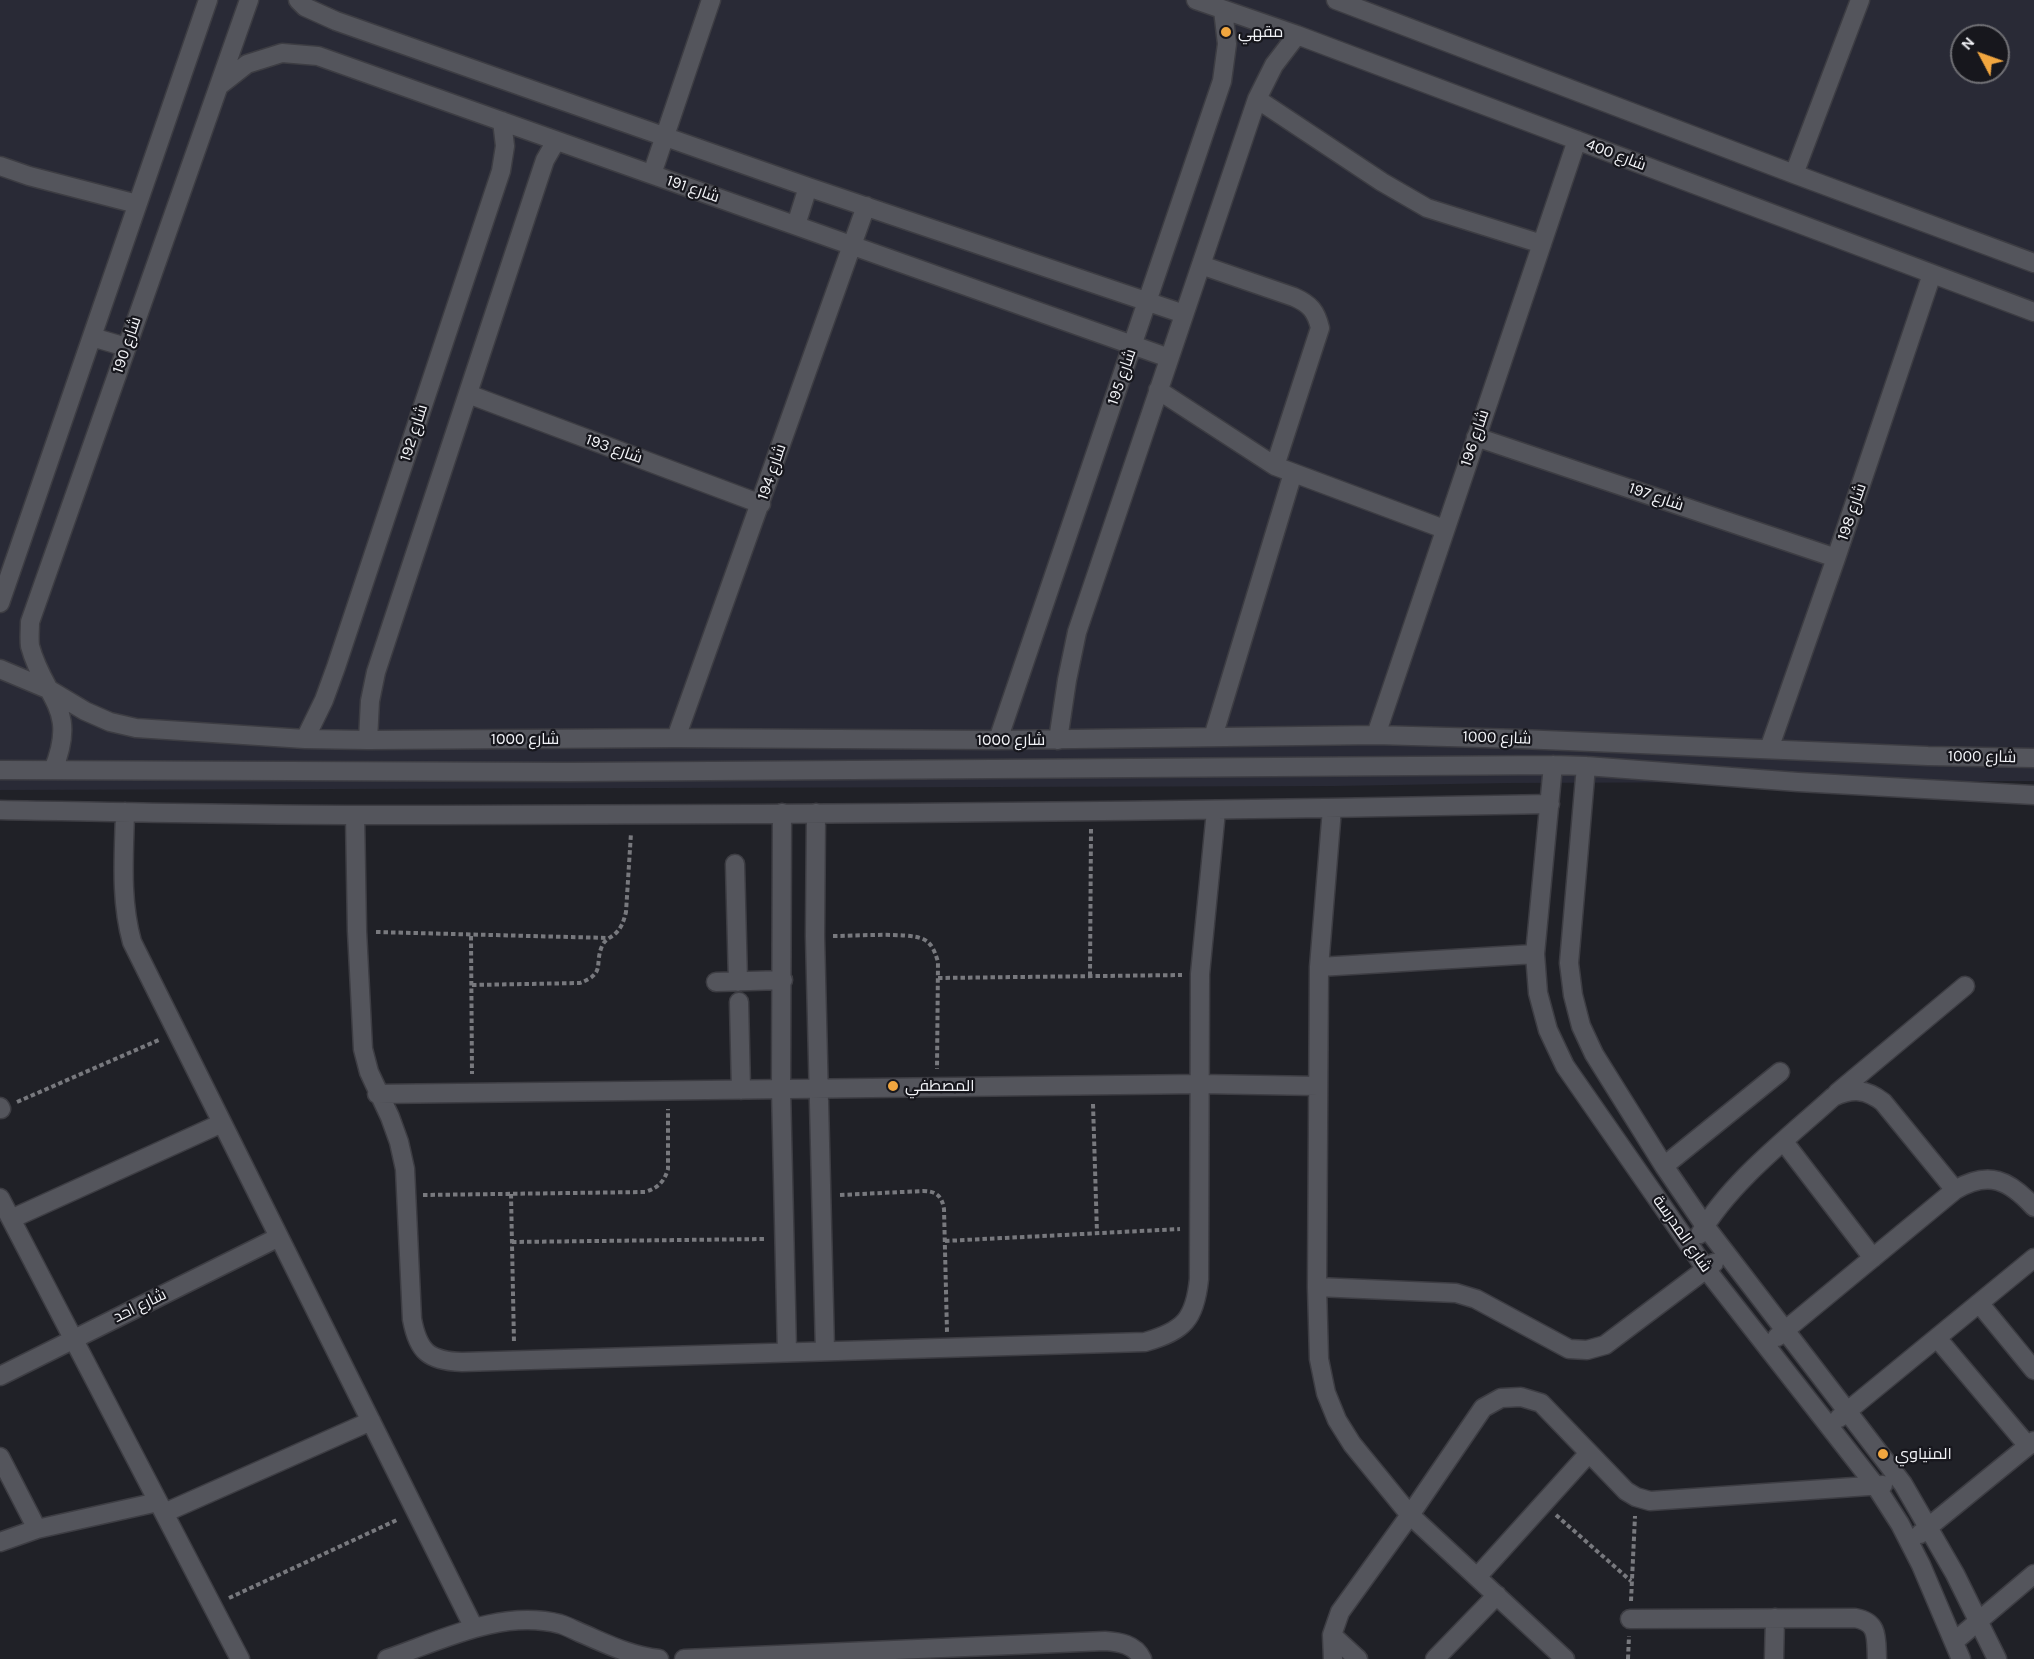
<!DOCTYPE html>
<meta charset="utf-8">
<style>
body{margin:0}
#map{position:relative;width:2034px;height:1659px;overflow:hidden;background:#202127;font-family:Karla,sans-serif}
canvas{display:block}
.north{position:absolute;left:1950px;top:24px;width:60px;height:60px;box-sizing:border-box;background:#17171d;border:2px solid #6f6f74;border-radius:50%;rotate:311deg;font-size:16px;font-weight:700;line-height:24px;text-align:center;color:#f2f3f7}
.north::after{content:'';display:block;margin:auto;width:21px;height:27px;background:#f1a63f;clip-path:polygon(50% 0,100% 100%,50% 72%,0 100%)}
</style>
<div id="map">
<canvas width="2034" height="1659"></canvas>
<div class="north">N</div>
</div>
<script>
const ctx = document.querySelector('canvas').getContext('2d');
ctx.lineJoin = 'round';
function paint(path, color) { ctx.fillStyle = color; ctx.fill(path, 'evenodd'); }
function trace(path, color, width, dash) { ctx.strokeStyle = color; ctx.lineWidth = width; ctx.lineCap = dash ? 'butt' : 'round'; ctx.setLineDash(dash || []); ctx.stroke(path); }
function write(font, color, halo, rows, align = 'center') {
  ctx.font = font + ' Karla,Cairo,sans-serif'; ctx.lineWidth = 4.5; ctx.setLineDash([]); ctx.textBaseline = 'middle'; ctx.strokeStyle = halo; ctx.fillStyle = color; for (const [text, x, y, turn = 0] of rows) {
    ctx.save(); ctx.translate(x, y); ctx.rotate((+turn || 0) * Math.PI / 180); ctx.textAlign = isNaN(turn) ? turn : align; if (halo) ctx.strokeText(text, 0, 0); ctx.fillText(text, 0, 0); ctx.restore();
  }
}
paint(new Path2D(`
 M 0,0 L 2034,0 L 2034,781 L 1510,783 L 1335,786 L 0,790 ZM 1962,36 L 1998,36 L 1998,72 L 1962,72 Z`), '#292a36');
const minor = new Path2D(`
 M 298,0 L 305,7 L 336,21 L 808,187 L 1184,314
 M 1196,0 L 1297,35 L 2034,312
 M 1336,0 L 1794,174 L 2034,263
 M 219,86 L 247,64 L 282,53 L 318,56 L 1169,358
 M 1257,99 L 1382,182 L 1427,208 L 1542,244
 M 0,166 L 29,176 L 137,204
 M 652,174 L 711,0
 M 1794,174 L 1860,0
 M 796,225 L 808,187
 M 1201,265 L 1294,297 C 1310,304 1316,311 1320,328 L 1275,466
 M 92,337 L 126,347
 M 1158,390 L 1275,466 L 1444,529
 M 468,394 L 761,504
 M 1476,437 L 1836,558
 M 0,603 L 208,0
 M 0,669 L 50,690 L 85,711 L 110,722 L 136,728 L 305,739 L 368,740 L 676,738 L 998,740 L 1376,735 L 1520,739 L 1928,756 L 2034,758
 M 1376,735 L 1577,140
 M 1213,737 L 1293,473
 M 676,738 L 866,206
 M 305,739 L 324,700 L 336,667 L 501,171 L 505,146 L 502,121
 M 368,740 L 370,701 L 376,672 L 538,181 L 545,160 L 556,141
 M 998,740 L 1222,81 L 1227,44 L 1223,10
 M 1058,740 L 1067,680 L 1077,632 L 1257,99 L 1274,65 L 1297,35
 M 1769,749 L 1836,558 L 1932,274
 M 1553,765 L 1535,954 L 1538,993 L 1548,1030 L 1565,1066 L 1706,1269 L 1875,1485 L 1900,1524 L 1921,1565 L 1961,1659
 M 1586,766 L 1569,963 L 1573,995 L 1581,1026 L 1594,1054 L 1664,1166 L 1705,1226 L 1903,1484 L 1955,1574 L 1997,1659
 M 0,770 L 571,772 L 1553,765 L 1586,766 L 1798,782 L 2034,795
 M 53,770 C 79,707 44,699 30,646 C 29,638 30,630 30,622 L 249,0
 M 1332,809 L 1319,967 L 1317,1287 L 1319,1359 L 1326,1393 L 1337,1420 L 1352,1444 L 1410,1515 L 1565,1659
 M 0,810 C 119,812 239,815 358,815 C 756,815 1153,812 1550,804
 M 125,812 C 124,855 120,899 132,942 L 474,1628
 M 782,813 L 781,1089 L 787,1352
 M 816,813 L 815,936 L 825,1351
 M 355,815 L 357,931 L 363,1049 L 369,1072 L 390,1117 L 399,1142 L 405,1169 L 412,1319 C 418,1351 428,1361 462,1362 L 1145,1342 C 1184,1331 1195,1319 1199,1279 L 1200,974 L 1216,811
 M 735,864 L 738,982
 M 1319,967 L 1535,954
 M 716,982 L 783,980
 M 739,1002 L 741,1090
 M 1837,1093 L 1965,986
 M 377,1094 L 1200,1084 L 1318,1086
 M 0,1107 L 1,1109
 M 1784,1142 L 1873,1258
 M 1664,1166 L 1780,1072
 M 0,1198 L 240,1659
 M 11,1219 L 222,1123
 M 1700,1234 C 1730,1182 1789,1137 1833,1097 C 1853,1088 1866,1089 1883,1102 L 1955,1190
 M 1317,1287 L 1456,1293 L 1476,1299 L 1569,1349 L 1587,1350 L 1605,1345 L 1714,1263
 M 1979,1303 L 2034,1370
 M 1777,1337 L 1955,1190 C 1989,1170 2009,1180 2034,1207
 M 1937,1338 L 2028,1446
 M 0,1376 L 279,1237
 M 1839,1418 L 2034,1258
 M 0,1457 L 37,1529
 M 164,1513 L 371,1421
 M 1920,1534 L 2034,1441
 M 0,1542 L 37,1529 L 158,1502
 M 1477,1577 L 1589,1453
 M 1630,1619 L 1855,1618 C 1879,1622 1876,1638 1877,1659
 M 1332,1635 L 1358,1659
 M 1955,1641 L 2034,1574
 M 387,1659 C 442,1640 501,1609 560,1624 C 567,1626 574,1630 581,1633 C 607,1644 630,1656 659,1659
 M 684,1659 L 1105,1641 C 1119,1642 1135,1644 1142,1659
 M 1333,1659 L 1332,1635 L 1340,1612 L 1410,1515 L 1483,1408 L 1501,1398 L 1521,1397 L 1541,1403 L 1626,1491 L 1636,1497 L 1650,1501 L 1883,1485
 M 1435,1659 L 1497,1595
 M 1774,1659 L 1775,1618`);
trace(minor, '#3d3d43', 21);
trace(new Path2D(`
 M 376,932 L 608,938
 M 471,936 L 472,1074
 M 833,936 C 852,936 908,932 923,939 C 932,943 935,952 938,962 L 937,1069
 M 1090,976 L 1091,828
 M 938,978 L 1182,975
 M 472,985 L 580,983 C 606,973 594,965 602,946 C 605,939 611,938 616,933 C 622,927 624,920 626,912 L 631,833
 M 17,1102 L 161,1039
 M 1093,1104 L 1097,1233
 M 511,1194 L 514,1343
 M 423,1195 L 645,1192 C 658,1188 664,1182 668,1169 L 668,1109
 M 840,1195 L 923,1191 C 936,1191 942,1196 944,1209 L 947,1332
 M 945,1241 L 1180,1229
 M 512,1242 L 766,1239
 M 1556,1515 L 1631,1581
 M 229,1598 L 399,1519
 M 1631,1601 L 1635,1516
 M 1628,1659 L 1629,1636`), '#78797e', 4, [4.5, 3]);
trace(minor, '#54555c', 18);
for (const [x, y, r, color] of [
 [1226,32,6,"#f1a63f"],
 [893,1086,6,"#f1a63f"],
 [1883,1454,6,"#f1a63f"]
]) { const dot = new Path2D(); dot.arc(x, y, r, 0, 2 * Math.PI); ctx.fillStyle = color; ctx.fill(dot); trace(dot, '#17171d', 2); }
write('16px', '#f2f3f7', '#17171d', [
 ["مقهي",1238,32],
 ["المصطفي",905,1086],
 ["المنياوي",1895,1454]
], 'left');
write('16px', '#f2f3f7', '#17171d', [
 ["شارع 400",1616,155,21],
 ["شارع 191",693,189,19],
 ["شارع 190",127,345,-71],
 ["شارع 195",1122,377,-71],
 ["شارع 192",414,433,-72],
 ["شارع 196",1475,438,-71],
 ["شارع 193",614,449,20],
 ["شارع 194",772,472,-71],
 ["شارع 197",1656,497,19],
 ["شارع 198",1852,512,-71],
 ["شارع 1000",1497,738,2],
 ["شارع 1000",525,739],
 ["شارع 1000",1011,740],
 ["شارع 1000",1982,757,1],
 ["شارع المدرسة",1682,1234,55],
 ["شارع احد",140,1306,-26]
]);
</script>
